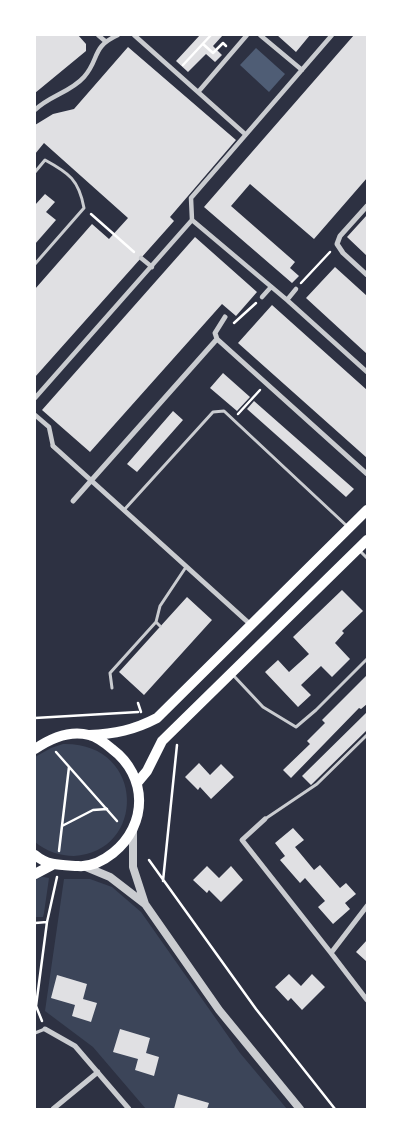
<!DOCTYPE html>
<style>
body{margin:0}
#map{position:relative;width:402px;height:1144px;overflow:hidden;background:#2d3142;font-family:"Zilla Slab",serif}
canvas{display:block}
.frame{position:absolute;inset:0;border:36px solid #fff;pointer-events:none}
</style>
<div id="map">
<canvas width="402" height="1144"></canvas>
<div class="frame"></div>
</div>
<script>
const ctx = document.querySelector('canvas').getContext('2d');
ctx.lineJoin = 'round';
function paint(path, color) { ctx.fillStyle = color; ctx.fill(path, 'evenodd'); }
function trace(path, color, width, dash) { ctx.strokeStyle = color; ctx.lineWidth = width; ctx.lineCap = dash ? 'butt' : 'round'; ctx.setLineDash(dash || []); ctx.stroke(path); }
paint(new Path2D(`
 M 63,744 C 146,742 147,852 74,856 C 60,856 46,851 35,842 L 35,757 L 51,748 Z
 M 43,877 L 49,878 L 44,913 L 43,917 L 35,917 L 35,878 Z
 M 64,879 L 90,879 L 112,887 L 141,912 L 240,1053 L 287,1109 L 146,1109 L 93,1047 L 45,1011 Z`), '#3c4559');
paint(new Path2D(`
 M 256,48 L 285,74 L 269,92 L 240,65 Z`), '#4f5d75');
paint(new Path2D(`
 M 35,35 L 78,35 L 86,44 L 86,51 L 35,93 Z
 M 200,35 L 223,35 L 213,46 L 222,55 L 215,62 L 206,54 L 188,72 L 176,61 Z
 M 277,35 L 310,35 L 296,52 Z
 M 354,35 L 367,35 L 367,178 L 314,239 L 250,184 L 231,206 L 295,262 L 290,268 L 299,276 L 292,283 L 204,207 Z
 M 128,47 L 236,140 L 170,217 L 174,221 L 35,377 L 35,289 L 92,224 L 109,239 L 128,218 L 44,143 L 35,154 L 35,125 L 53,114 L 74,109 Z
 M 45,194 L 55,202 L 46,212 L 56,220 L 35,244 L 35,205 Z
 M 367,215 L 367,256 L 347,237 Z
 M 195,237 L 257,292 L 236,316 L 222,304 L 90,452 L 42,410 Z
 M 335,267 L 367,296 L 367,354 L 306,298 Z
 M 272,305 L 367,390 L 367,458 L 238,343 Z
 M 223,373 L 250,397 L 237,411 L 210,388 Z
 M 254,401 L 354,489 L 346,497 L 247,409 Z
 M 173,411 L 183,420 L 137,472 L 127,464 Z
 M 342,590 L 363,611 L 342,631 L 344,633 L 335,643 L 350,659 L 332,677 L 321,666 L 301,685 L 311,695 L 298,707 L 265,672 L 278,660 L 289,672 L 309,654 L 293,637 Z
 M 187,597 L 212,620 L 144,695 L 119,672 Z
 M 367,675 L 367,704 L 361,709 L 359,708 L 291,778 L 283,770 L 310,744 L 307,741 L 325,723 L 322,720 Z
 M 367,712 L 367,730 L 311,785 L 302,776 Z
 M 199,763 L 210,775 L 221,764 L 234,777 L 211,799 L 200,787 L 198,790 L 185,777 Z
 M 293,828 L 304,840 L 295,847 L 314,870 L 320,865 L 340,888 L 346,883 L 356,894 L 345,903 L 350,909 L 333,924 L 318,907 L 325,901 L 305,878 L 300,883 L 280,860 L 285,856 L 275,843 Z
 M 207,866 L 219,878 L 231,866 L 243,880 L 221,902 L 209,890 L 207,893 L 193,880 Z
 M 367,940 L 367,959 L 366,961 L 356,952 Z
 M 289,974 L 301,986 L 312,974 L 325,987 L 302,1010 L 291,998 L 288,1001 L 275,987 Z
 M 57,975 L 87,984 L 83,999 L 97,1003 L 91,1022 L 72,1016 L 75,1005 L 51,998 Z
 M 120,1029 L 150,1038 L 146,1053 L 159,1057 L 154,1076 L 135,1070 L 138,1059 L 113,1052 Z
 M 178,1094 L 209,1103 L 207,1109 L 174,1109 Z`), '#e0e0e3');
trace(new Path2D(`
 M 203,44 L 213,53 L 223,43 L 226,46
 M 183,65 L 211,35
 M 91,214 L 134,252
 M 301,283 L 330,252
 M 234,323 L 256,303
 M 238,414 L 260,390
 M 138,703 L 141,712
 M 35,718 L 138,712
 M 56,752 L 117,821
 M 62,826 L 93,810 L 107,809
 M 59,851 L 69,767
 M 149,860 L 256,1009 L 335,1109
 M 163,881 L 177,745
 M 35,923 L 47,922
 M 42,1021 L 36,1006 L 47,922 L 57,877`), '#fff', 2.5);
trace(new Path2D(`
 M 35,172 L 45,160 C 69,173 79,180 84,208 L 35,264
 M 124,510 L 213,412 L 224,411 L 348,527
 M 360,551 L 367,558
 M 156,622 L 160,626
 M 233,675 L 263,707 L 296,727 L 316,710 L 367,659
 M 112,688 L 110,673 L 156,622 L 160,606 L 186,567
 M 265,819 L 317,784 L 367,735
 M 35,1033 L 45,1029`), '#caccd0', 3);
trace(new Path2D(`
 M 98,35 L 105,41
 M 134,35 L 245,134
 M 260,35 L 302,70
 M 199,91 L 247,35
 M 35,110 C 49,96 71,92 84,77 C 100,59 91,47 118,35
 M 192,220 L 287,300 L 367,372
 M 141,258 L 152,267
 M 262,297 L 271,287
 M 287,300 L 296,289
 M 35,398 L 192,220 L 191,198 L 332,35
 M 35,415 L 49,427 L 53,446`), '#caccd0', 4.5);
trace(new Path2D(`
 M 367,206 L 340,236 L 337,244 L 343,253 L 367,275
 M 217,339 L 215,333 L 225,317
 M 53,446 L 251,625
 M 73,501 L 217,339 L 367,474
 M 265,819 L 242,840 L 331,953
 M 367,906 L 331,953 L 367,1000
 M 45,1029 L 75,1046 L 129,1109
 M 53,1109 L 98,1072`), '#caccd0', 5);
trace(new Path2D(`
 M 133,831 L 133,867 L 145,904
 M 86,867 L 110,877 L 145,904 L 219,1010 L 300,1109`), '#caccd0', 8);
trace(new Path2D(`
 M 89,735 C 115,734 134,730 157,718 L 367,510
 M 35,749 C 51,738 70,730 89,735 C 97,737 105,743 112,749 C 148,776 148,825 113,853 C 103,861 90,867 78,866 C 61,865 48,866 35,855
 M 137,783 L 147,771 L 162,741 L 367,540
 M 35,874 L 52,865`), '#fff', 10);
</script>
